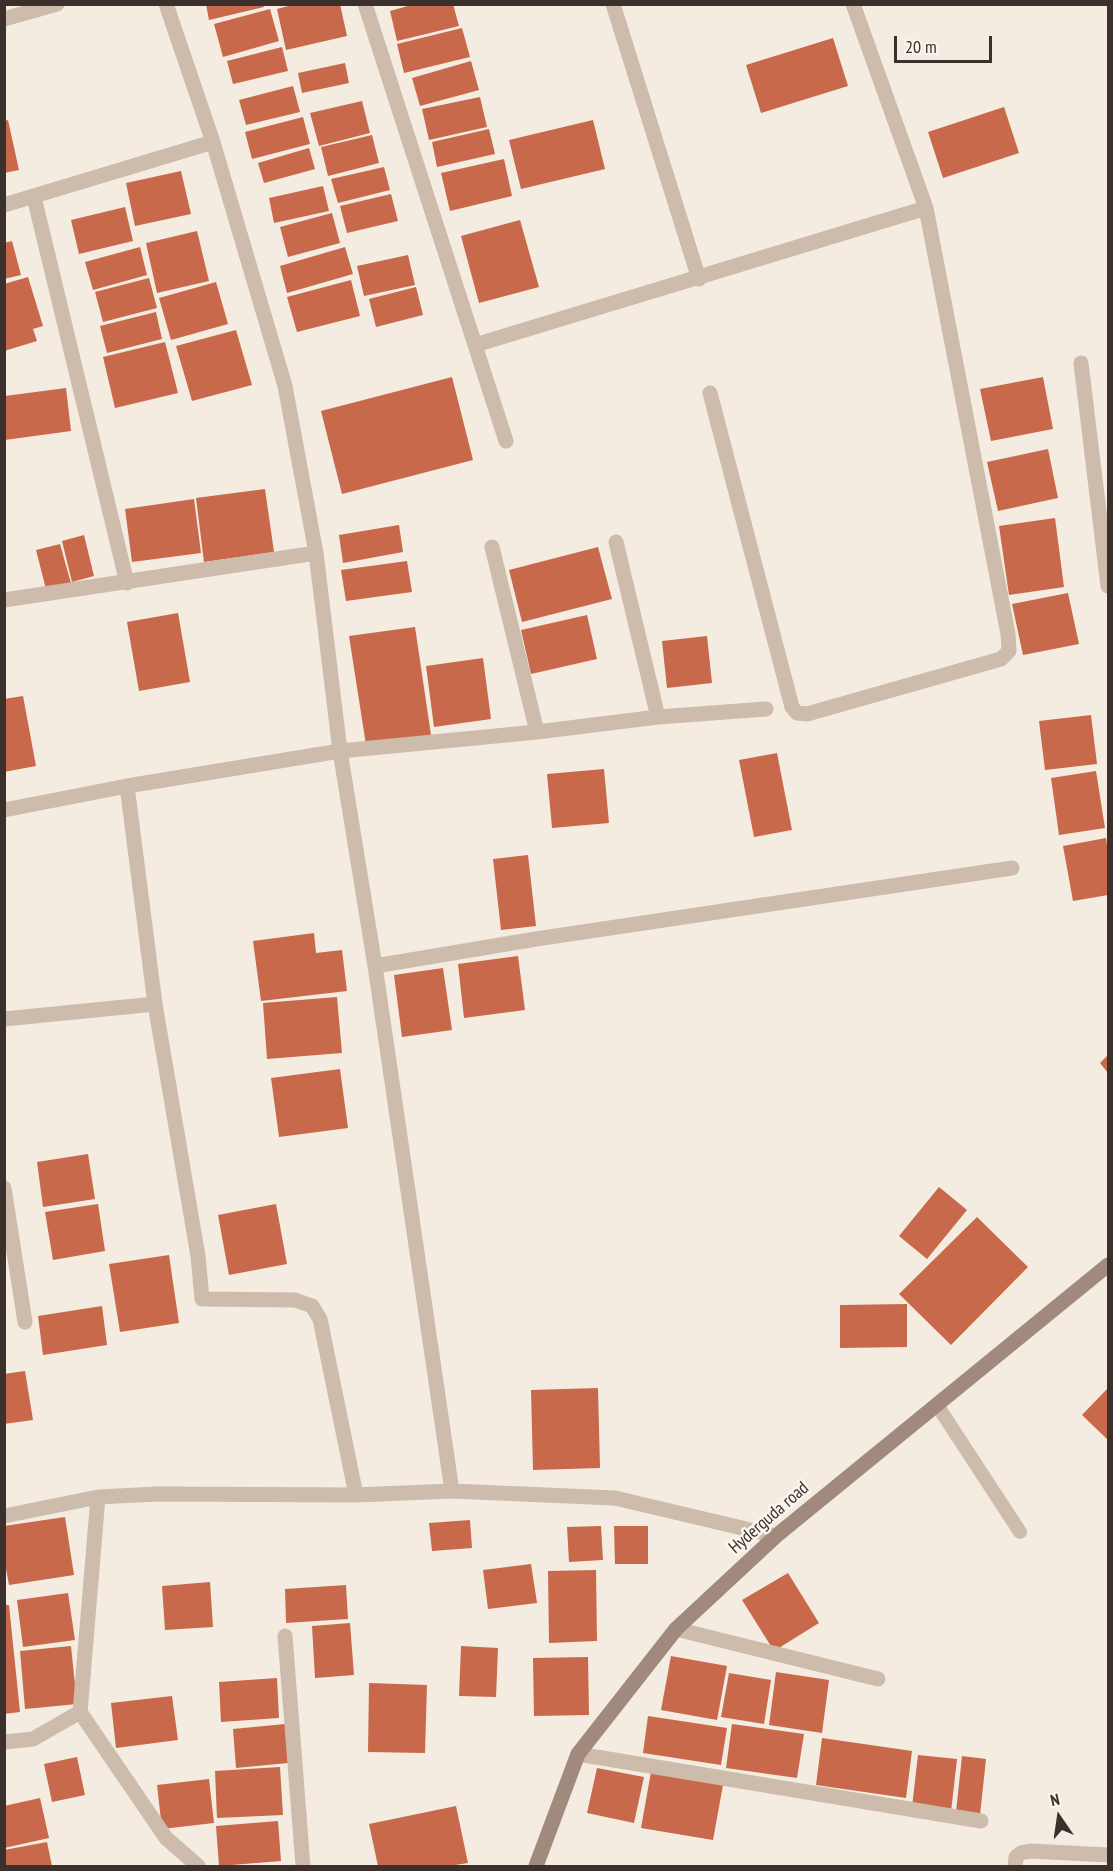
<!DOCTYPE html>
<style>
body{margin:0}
#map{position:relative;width:1113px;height:1871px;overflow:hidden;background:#f4ebe1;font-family:"PT Sans Narrow",sans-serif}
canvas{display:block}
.frame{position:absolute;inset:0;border:6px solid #3b302b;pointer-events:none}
.north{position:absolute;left:1029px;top:1787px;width:60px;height:60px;-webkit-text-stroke:4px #fbf5ee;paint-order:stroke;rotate:347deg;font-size:16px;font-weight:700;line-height:24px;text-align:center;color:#3b302b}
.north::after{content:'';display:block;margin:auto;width:21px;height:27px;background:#3b302b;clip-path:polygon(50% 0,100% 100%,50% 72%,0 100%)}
.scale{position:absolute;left:894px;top:36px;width:98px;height:27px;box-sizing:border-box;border:3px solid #3b302b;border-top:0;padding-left:8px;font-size:18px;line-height:21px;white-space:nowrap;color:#3b302b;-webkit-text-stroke:4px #fbf5ee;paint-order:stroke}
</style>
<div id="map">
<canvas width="1113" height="1871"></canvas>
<div class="frame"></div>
<div class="north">N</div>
<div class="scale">20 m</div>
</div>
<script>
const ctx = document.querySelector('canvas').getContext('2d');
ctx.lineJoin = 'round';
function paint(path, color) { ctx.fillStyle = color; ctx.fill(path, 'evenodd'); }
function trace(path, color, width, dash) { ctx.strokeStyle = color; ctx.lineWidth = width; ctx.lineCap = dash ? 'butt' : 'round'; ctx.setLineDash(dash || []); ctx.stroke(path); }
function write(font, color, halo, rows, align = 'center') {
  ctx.font = font + ' "PT Sans Narrow",sans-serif'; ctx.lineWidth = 5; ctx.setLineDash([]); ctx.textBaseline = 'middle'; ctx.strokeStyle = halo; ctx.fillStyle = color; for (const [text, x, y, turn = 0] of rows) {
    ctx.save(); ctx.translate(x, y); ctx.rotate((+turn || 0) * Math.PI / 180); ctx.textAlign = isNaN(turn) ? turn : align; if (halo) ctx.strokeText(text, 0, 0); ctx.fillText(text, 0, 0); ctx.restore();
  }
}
paint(new Path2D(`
 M 206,4 L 263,4 L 264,7 L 209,20 Z
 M 296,4 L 340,4 L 347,36 L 286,50 L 277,9 Z
 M 415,4 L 453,4 L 459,26 L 397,41 L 390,11 Z
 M 270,9 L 279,41 L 223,57 L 214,24 Z
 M 462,28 L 470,57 L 404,73 L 397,44 Z
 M 833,38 L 848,86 L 761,113 L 746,65 Z
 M 282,47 L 288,71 L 233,84 L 227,61 Z
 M 471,61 L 479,90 L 420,106 L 412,78 Z
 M 345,63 L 349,83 L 302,93 L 298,73 Z
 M 293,86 L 300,112 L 246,125 L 239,100 Z
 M 480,97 L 487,127 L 429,140 L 422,109 Z
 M 362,101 L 370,133 L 319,146 L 310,113 Z
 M 1004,107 L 1019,153 L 943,178 L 928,132 Z
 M 303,117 L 310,144 L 252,159 L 245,132 Z
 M 8,120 L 19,170 L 4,173 L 4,121 Z
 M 593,120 L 605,169 L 521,189 L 509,140 Z
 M 489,129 L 495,154 L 437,167 L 432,142 Z
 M 372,135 L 379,163 L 328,176 L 321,147 Z
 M 309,148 L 315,169 L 264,183 L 258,163 Z
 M 504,159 L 512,196 L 450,211 L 441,173 Z
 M 384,167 L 390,190 L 338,203 L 331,179 Z
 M 181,171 L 191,214 L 135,226 L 126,183 Z
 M 323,186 L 329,211 L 274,223 L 269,198 Z
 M 391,194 L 398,221 L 347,233 L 340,206 Z
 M 125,207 L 133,241 L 79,254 L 71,220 Z
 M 332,213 L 340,243 L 288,257 L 280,227 Z
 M 520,220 L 539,287 L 479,303 L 461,236 Z
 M 197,231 L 209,281 L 157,293 L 146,243 Z
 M 12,241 L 21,275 L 4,279 L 4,243 Z
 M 140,247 L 147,275 L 93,290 L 85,262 Z
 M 345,247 L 353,274 L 287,293 L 280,266 Z
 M 408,255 L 415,285 L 364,296 L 357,266 Z
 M 28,277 L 43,326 L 33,329 L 37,341 L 4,351 L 4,284 Z
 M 149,278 L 157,308 L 103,322 L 95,292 Z
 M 351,280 L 360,316 L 297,332 L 287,297 Z
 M 216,282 L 228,324 L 171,340 L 159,298 Z
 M 416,287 L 423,315 L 376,327 L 369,299 Z
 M 156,312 L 162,339 L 107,353 L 100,326 Z
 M 236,330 L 252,385 L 192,401 L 176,346 Z
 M 165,342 L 178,393 L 115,408 L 103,357 Z
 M 452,377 L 473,460 L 342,494 L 321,411 Z
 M 1043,377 L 1053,429 L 991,441 L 980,389 Z
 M 66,388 L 71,431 L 5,440 L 5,396 Z
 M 1048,449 L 1058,498 L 998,511 L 987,462 Z
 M 265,489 L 274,552 L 204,562 L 196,498 Z
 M 194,499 L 201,553 L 132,562 L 125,509 Z
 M 1055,518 L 1064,587 L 1009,595 L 999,526 Z
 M 399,525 L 403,552 L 343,563 L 339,535 Z
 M 84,535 L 94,576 L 72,582 L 62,541 Z
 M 60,544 L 72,587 L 47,593 L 36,550 Z
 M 598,547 L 612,599 L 522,622 L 509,570 Z
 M 407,561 L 412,592 L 346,601 L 341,570 Z
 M 1068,593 L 1079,644 L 1023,655 L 1012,604 Z
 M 178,613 L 190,682 L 139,691 L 127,622 Z
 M 587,615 L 597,659 L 531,674 L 521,630 Z
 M 415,627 L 431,735 L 366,745 L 349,636 Z
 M 707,636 L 712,683 L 667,688 L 662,641 Z
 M 483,658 L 491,719 L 434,727 L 426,666 Z
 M 23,696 L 36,766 L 4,772 L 4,699 Z
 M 1091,715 L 1097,764 L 1045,770 L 1039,721 Z
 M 777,753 L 792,830 L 754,837 L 739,760 Z
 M 604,769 L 609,823 L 552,828 L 547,774 Z
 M 1096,771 L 1105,828 L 1059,835 L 1051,778 Z
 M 1106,838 L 1108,852 L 1108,895 L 1073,901 L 1063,846 Z
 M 528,855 L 536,926 L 501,930 L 493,859 Z
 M 314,933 L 316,953 L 342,950 L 347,991 L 261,1001 L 253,941 Z
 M 518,956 L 525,1010 L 464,1018 L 458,964 Z
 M 443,968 L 452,1030 L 402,1037 L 394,975 Z
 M 337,997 L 342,1053 L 267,1059 L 263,1003 Z
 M 1108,1055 L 1108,1073 L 1100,1063 Z
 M 340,1069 L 348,1128 L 279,1137 L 271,1078 Z
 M 88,1154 L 95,1199 L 43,1207 L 37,1162 Z
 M 939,1187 L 967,1210 L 927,1259 L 899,1236 Z
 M 98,1204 L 105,1251 L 53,1260 L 45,1212 Z
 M 276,1204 L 287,1264 L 229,1275 L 218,1215 Z
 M 977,1217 L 1028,1267 L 951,1345 L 899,1294 Z
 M 169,1255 L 179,1323 L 120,1332 L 109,1264 Z
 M 907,1304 L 907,1347 L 840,1348 L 840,1305 Z
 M 102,1306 L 107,1345 L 43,1355 L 38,1316 Z
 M 25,1371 L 33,1420 L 4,1424 L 4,1374 Z
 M 598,1388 L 600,1468 L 533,1470 L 531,1390 Z
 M 1108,1388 L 1108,1440 L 1082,1415 Z
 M 65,1517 L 74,1575 L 9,1585 L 4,1558 L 4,1526 Z
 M 470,1520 L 472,1548 L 432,1551 L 429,1523 Z
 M 601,1526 L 603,1560 L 569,1562 L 567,1527 Z
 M 614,1526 L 648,1526 L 648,1564 L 615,1564 Z
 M 531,1564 L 537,1603 L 488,1609 L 483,1570 Z
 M 596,1570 L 597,1641 L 549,1643 L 548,1571 Z
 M 788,1573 L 819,1623 L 774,1651 L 742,1600 Z
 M 210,1582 L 213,1627 L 165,1630 L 162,1586 Z
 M 346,1585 L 348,1619 L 286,1623 L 285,1589 Z
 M 68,1593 L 75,1640 L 23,1647 L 17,1600 Z
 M 4,1605 L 9,1605 L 20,1712 L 4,1714 Z
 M 350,1623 L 354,1675 L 315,1678 L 312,1626 Z
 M 71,1646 L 77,1704 L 25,1709 L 20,1651 Z
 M 461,1646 L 498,1648 L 496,1697 L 459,1696 Z
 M 671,1656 L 727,1666 L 717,1720 L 661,1710 Z
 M 588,1657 L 589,1715 L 534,1716 L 533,1658 Z
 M 776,1672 L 829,1680 L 822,1733 L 769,1725 Z
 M 729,1673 L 771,1680 L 764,1724 L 721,1717 Z
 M 277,1678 L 279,1718 L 221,1722 L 219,1682 Z
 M 369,1683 L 427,1685 L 425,1753 L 368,1752 Z
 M 172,1696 L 178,1740 L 116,1748 L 111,1703 Z
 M 648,1716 L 727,1728 L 721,1765 L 643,1753 Z
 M 285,1724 L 288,1763 L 236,1768 L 233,1729 Z
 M 732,1724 L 804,1734 L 797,1778 L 726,1768 Z
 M 822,1738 L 912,1751 L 906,1798 L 816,1785 Z
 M 918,1755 L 957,1759 L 951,1812 L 912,1807 Z
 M 962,1756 L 986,1759 L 980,1815 L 956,1812 Z
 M 77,1757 L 85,1795 L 52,1802 L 44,1764 Z
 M 280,1767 L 283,1815 L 217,1818 L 215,1771 Z
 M 597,1768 L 644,1777 L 634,1823 L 587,1813 Z
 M 651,1772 L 723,1785 L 713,1840 L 641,1828 Z
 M 209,1779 L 214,1823 L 162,1829 L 157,1785 Z
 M 40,1798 L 49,1838 L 4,1848 L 4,1806 Z
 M 456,1806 L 468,1863 L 449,1866 L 378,1866 L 369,1824 Z
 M 278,1821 L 281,1861 L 219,1866 L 216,1826 Z
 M 47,1842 L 52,1866 L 4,1866 L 4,1850 Z`), '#c8694b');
trace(new Path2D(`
 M 937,1405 L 1020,1532`), '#cdbbac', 14);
trace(new Path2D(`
 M 166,4 L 213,142 L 285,386 L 316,553 L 340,751 L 375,966 L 452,1491
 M 365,4 L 506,441
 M 613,4 L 699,279
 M 4,19 L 57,4
 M 34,197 L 127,583
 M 4,205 L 213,142
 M 475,345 L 926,208
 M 1081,363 L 1108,586
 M 710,393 L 792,707 L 797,713 L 807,714 L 1001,659 L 1009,651 L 1008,634 L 926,208 L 853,4
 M 616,542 L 658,717
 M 492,547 L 537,732
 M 4,600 L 316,553
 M 127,786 L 155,1004 L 198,1256 L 202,1299 L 295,1300 L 312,1306 L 320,1319 L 356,1495
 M 4,810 L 127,786 L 340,751 L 537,732 L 658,717 L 766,709
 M 375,966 L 536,939 L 1012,868
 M 4,1019 L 155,1004
 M 4,1188 L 25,1322
 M 98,1497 L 80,1712 L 166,1838 L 198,1866
 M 4,1516 L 98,1497 L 158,1494 L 356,1495 L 452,1491 L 615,1498 L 776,1536
 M 676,1629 L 878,1679
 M 285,1636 L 303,1866
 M 4,1742 L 33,1739 L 80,1712
 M 578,1754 L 981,1821
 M 1015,1866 L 1016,1857 L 1021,1853 L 1030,1851 L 1108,1855`), '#cdbbac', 15);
trace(new Path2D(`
 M 536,1866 L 578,1754 L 676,1629 L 776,1536 L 1108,1265`), '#a18a7d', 15);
write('18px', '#3b302b', '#fbf5ee', [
 ["Hyderguda road",769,1518,-41]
]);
</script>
